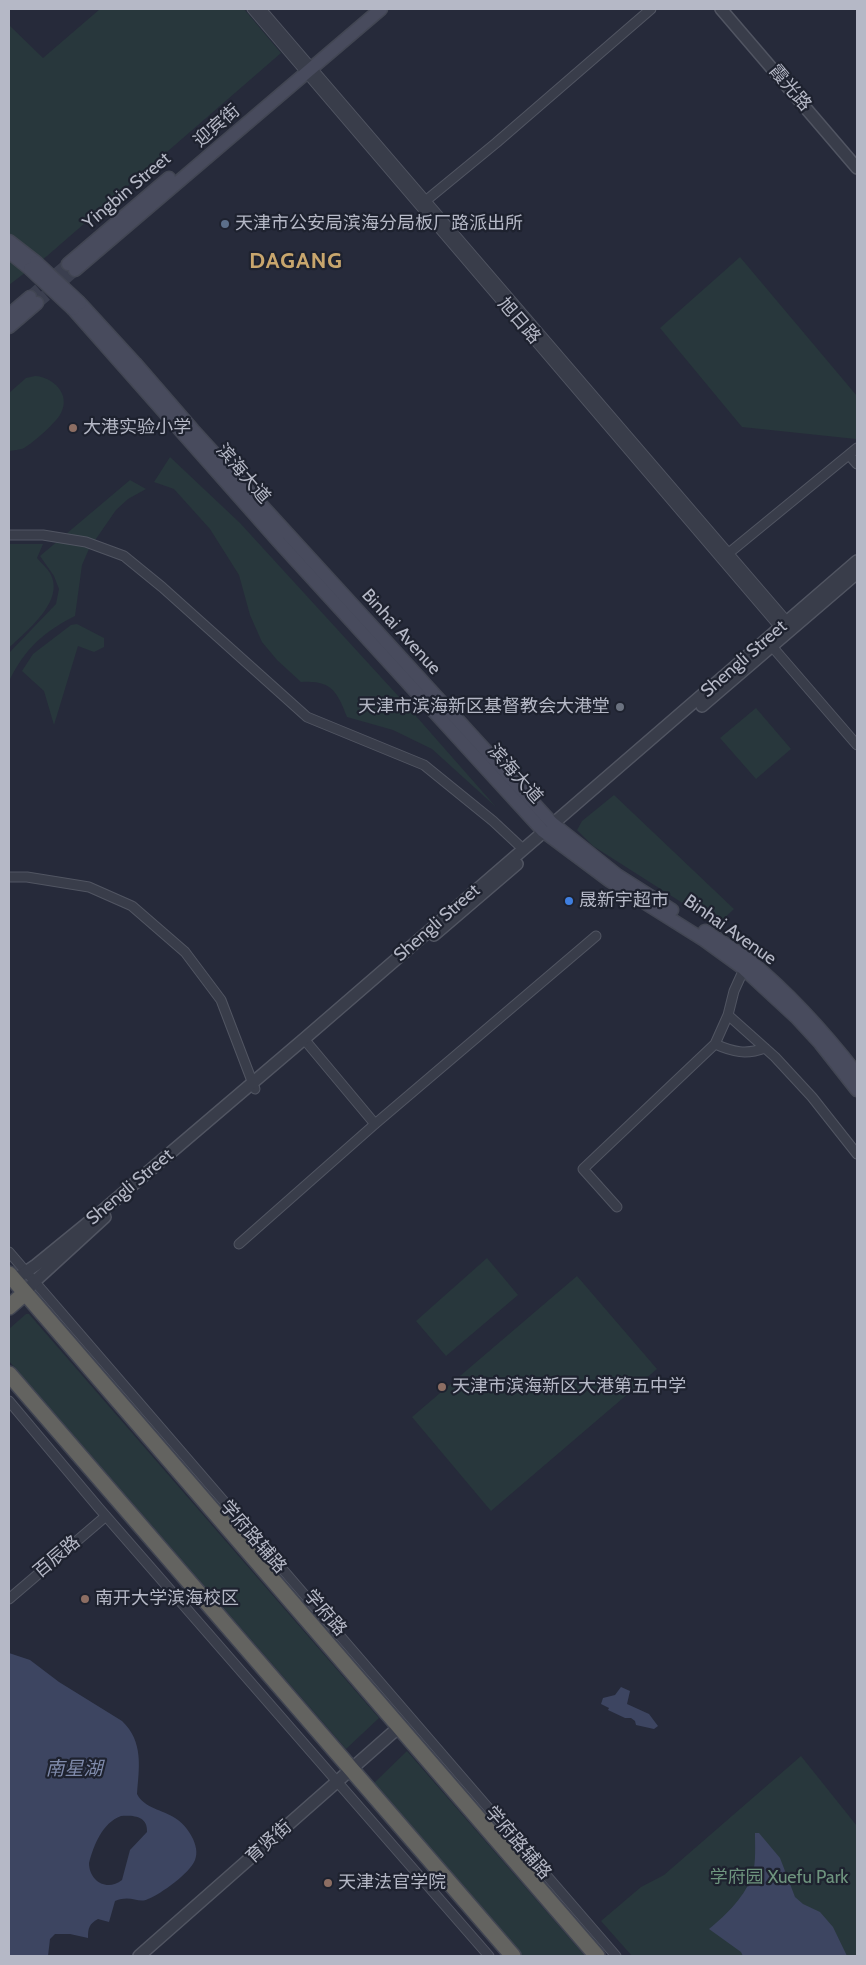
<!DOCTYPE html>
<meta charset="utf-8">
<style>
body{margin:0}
#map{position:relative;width:866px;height:1965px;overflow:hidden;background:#262a3a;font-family:Cabin,sans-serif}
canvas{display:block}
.frame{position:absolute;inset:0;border:10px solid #b5b8c6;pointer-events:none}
</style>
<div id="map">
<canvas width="866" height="1965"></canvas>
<div class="frame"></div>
</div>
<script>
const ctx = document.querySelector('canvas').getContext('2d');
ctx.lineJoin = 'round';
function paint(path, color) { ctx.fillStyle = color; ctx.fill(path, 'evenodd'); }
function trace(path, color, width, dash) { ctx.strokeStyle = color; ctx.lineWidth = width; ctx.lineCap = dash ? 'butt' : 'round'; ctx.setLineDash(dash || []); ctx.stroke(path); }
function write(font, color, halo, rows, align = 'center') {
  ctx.font = font + ' Cabin,"Noto Sans SC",sans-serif'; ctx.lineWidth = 4.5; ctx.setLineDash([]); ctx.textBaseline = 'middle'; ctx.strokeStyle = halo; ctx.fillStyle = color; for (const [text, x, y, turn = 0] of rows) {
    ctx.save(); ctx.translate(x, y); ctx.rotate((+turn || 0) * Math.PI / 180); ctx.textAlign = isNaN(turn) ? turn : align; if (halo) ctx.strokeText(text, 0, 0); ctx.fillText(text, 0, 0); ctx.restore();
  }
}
paint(new Path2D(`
 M 100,9 L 244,9 L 281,53 L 47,256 L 9,285 L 9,25 L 43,58 Z
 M 740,257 L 857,396 L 857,437 L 856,439 L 742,427 L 660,328 Z
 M 35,376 C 53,377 71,394 61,413 C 56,423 34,442 24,448 C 20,450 13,450 9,451 L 9,393 L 26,378 Z
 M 170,457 L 240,523 L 401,699 L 496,807 L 432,749 L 393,730 L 347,717 C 337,691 331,680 301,682 L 277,660 L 262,642 L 250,615 L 239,575 L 210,529 L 174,489 L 154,482 Z
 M 130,480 L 146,489 L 128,499 L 116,510 L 89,549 L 82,565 L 75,616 C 43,632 25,649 9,681 L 9,653 L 56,604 L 59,589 L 54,576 L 40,556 Z
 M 9,544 L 43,544 L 37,558 C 41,563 47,568 50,573 C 66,601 26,631 9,648 Z
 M 77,624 L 104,638 L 104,647 L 94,652 L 78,646 L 54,725 L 44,691 L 22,671 L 33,654 L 71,625 Z
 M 756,708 L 791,749 L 756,779 L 720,738 Z
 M 614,795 L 734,909 L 717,925 L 593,846 L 577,830 L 582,821 Z
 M 487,1258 L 518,1295 L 446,1356 L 416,1321 Z
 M 577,1276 L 657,1369 L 491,1511 L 412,1417 Z
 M 26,1314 L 29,1314 L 379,1718 L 346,1749 L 9,1361 L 9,1329 Z
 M 407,1751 L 585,1956 L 522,1956 L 373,1784 Z
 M 801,1756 L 857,1826 L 857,1956 L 632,1956 L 601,1921 L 641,1887 L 664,1875 Z`), '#28373c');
paint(new Path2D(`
 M 9,1653 L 30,1660 L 59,1682 L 122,1721 C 144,1742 139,1768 137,1794 C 144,1808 163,1810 175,1818 C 187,1825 201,1846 195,1860 C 190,1873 161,1894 148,1899 C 138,1904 131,1894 115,1901 L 109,1922 L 98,1919 C 89,1924 88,1928 88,1938 L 70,1934 L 55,1934 L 50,1939 L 48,1956 L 9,1956 ZM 121,1816 C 133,1815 148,1816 147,1832 L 130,1850 L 122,1880 C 107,1892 89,1881 89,1863 C 94,1845 102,1823 121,1816 Z
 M 621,1687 L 630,1691 L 627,1704 L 649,1714 L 658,1726 L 654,1729 L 636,1725 L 635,1721 L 631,1718 L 625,1718 L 608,1710 L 609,1708 L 601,1704 L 603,1698 L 615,1695 Z
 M 755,1833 L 759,1833 L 780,1858 L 795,1897 L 803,1904 L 820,1912 L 833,1927 L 847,1956 L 743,1956 L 741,1952 L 709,1929 C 727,1914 746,1896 753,1873 C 756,1861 755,1846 755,1833 Z`), '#3d4561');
trace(new Path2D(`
 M 30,297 L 68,264
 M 37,303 L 75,270`), '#3b3f4f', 12, [12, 6]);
const minor = new Path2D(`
 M 252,9 L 784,632
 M 261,9 L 790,625
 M 423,203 L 496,143 L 651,9
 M 849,455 L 857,464
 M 9,535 L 43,535 L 86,542 L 124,556 L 162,587 L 307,717 L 424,765 L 493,821 L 523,849
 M 724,557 L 857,448
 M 769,643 L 857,745
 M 9,877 L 27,877 L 89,887 L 132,906 L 185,952 L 221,1000 L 255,1089
 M 728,1015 L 775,1057 L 812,1097 L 857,1154
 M 304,1039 L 375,1124
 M 715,1044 C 733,1052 746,1055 765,1048
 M 617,1207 L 583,1169 L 715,1044 L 728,1015 L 734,991 L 744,969
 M 239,1244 L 375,1124 L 596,936
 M 9,1252 L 616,1956
 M 9,1401 L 98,1507 L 489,1956
 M 9,1599 L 106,1516`);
const tertiary = new Path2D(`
 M 721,9 L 857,168
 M 702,706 L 857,573
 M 434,935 L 517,864
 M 14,1280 L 36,1265 L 101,1212 L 304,1039 L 857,561
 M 25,1293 L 34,1282 L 105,1217
 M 139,1956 L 399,1727`);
const secondary = new Path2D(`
 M 9,241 L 36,262
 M 9,252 L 30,269
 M 68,264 L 169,178
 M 75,270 L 381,9
 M 80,303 L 135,363 L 193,430 L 552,823 L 617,875 L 672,910
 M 73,309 L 279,542 L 543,831 L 610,881 L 704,940 L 744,969 L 796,1017 L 820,1043 L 857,1090
 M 9,315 L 30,297
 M 9,327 L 37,303
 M 705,931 C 720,941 736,950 750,961 C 790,994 825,1033 857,1074`);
const trunk = new Path2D(`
 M 9,1274 L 597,1956
 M 9,1307 L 25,1293
 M 9,1374 L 513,1956`);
trace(minor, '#515562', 11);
trace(tertiary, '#515562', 14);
trace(secondary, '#424653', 15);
trace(trunk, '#414552', 18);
trace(minor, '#393d4a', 9);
trace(tertiary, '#393d4a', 11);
trace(secondary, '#484b5d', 12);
trace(trunk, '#636360', 15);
const secondaryBridge = new Path2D(`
 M 36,262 L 80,303
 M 30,269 L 73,309`);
trace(secondaryBridge, '#424653', 15, []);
trace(secondaryBridge, '#484b5d', 12);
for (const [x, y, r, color] of [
 [225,224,5,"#5c6f8a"],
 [73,428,5,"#8d6e63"],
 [620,707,5,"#6b7280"],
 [569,901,5,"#3f7fe0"],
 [442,1387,5,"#8d6e63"],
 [85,1599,5,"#8d6e63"],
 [328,1883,5,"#8d6e63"]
]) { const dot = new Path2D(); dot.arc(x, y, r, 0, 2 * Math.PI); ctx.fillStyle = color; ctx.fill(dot); trace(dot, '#1e222f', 2); }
write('18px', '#b5b8c6', '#1e222f', [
 ["霞光路",790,88,50],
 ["迎宾街",217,126,-41],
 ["Yingbin Street",127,191,-40],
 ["旭日路",519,321,49],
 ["滨海大道",243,474,49],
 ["Binhai Avenue",401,632,48],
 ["Shengli Street",744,659,-41],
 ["滨海大道",515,774,48],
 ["Shengli Street",437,923,-41],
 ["Binhai Avenue",730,930,35],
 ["Shengli Street",130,1187,-40],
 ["学府路辅路",253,1537,49],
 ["百辰路",57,1557,-40],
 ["学府路",325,1613,49],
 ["育贤街",269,1842,-42],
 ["学府路辅路",518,1843,49]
]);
write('18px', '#b5b8c6', '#1e222f', [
 ["天津市公安局滨海分局板厂路派出所",235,224],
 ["大港实验小学",83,428],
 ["天津市滨海新区基督教会大港堂",610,707,"right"],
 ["晟新宇超市",579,901],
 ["天津市滨海新区大港第五中学",452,1387],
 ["南开大学滨海校区",95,1599],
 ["天津法官学院",338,1883]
], 'left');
write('18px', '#6e947e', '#1e222f', [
 ["学府园 Xuefu Park",779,1878]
]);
write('italic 19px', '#7f8aaa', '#1e222f', [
 ["南星湖",74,1769]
]);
ctx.letterSpacing = '1px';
write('bold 22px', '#c8a66d', '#1e222f', [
 ["DAGANG",296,262]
]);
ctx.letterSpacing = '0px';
</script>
